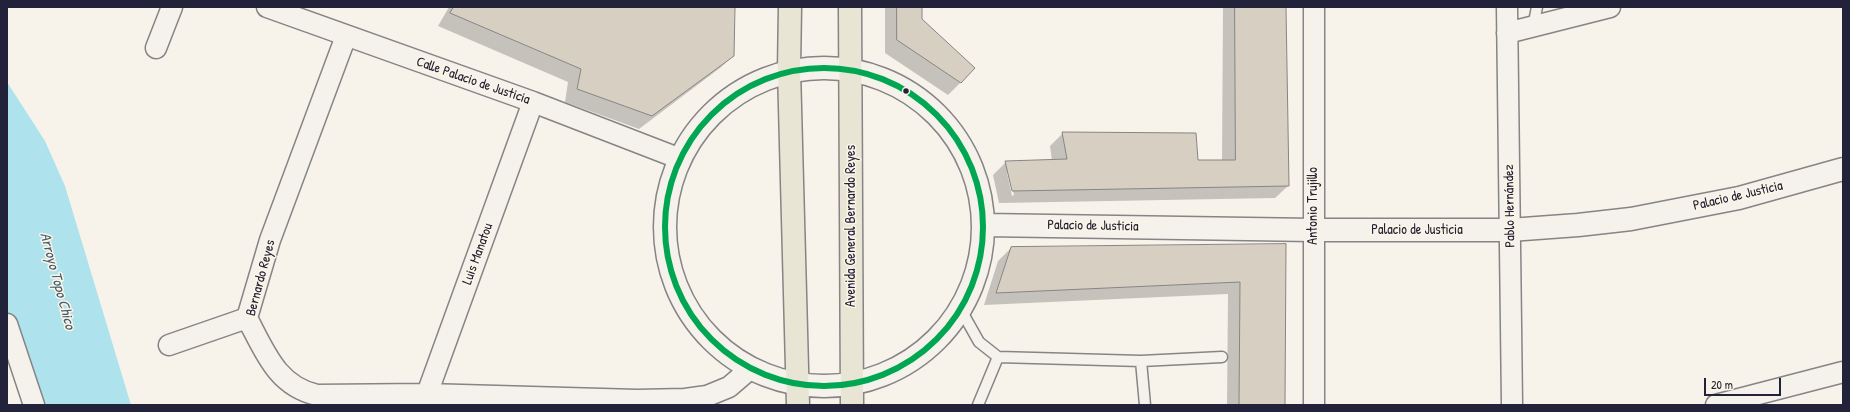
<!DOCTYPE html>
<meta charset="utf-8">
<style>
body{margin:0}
#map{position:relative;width:1850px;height:412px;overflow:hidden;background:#f7f3ea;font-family:"Patrick Hand",sans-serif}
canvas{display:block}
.frame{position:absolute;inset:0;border:8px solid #22223b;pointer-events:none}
.scale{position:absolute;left:1704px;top:378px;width:77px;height:18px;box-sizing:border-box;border:2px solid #22223b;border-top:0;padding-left:5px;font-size:12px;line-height:14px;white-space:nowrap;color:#22223b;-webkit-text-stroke:3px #fcf5e5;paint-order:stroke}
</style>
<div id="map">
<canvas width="1850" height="412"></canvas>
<div class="frame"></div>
<div class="scale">20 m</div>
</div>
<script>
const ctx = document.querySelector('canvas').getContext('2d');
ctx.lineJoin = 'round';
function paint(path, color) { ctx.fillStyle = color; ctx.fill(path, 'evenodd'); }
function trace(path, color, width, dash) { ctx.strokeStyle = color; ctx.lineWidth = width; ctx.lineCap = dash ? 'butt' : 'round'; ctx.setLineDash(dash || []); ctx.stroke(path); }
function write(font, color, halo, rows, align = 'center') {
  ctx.font = font + ' "Patrick Hand",sans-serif'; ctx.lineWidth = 3; ctx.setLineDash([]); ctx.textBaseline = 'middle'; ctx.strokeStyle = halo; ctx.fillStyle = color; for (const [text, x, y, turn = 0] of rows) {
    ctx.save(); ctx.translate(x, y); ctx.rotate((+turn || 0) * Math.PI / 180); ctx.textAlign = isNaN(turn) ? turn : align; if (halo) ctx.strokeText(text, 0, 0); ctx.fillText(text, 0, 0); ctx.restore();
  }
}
paint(new Path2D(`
 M 7,82 L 45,141 L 65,186 L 131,405 L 32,405 L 7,327 Z`), '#aee3ed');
paint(new Path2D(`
 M 449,7 L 734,7 L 733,56 L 720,68 L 639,129 L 565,102 L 568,82 L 438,26 Z
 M 885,7 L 921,7 L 921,19 L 961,82 L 948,95 L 885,53 Z
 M 1223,7 L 1285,7 L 1288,186 L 1275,198 L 999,203 L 993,175 L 1006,162 L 1052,161 L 1050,146 L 1063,133 L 1197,161 L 1222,161 ZM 1007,173 L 1009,173 L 1014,195 L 1012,196 Z
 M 1285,245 L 1284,405 L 1227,405 L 1228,294 L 984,305 L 998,261 L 1011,248 Z`), '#0003');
const building = new Path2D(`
 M 454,7 L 735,7 L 734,56 L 652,116 L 577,89 L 581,69 L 450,13 Z
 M 897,7 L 922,7 L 922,19 L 975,68 L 961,83 L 897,40 Z
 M 1235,7 L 1286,7 L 1289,186 L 1012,191 L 1005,161 L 1067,159 L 1062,132 L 1196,133 L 1198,160 L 1235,160 Z
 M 1286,244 L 1285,405 L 1239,405 L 1240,282 L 996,293 L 1011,247 Z`);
paint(building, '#d8cfc3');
trace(building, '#868485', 1);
const service = new Path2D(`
 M 1533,27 L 1537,7
 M 961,310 L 979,342 L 998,357 L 1141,361 L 1222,357
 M 1141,361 L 1145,405
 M 978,405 L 998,357`);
const minor = new Path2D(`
 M 267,7 L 533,102 L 678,158
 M 1314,7 L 1314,405
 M 1507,7 L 1512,405
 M 1507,33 L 1610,7
 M 346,36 L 270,240 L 247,318 C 265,352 277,386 317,395 L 426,394 L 637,400 L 685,399 L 707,396 L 729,387 L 750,369
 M 156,48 L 172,7
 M 7,324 L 34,405
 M 169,345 L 247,318
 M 423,405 L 533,102
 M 1716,405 L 1843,372`);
const tertiary = new Path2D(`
 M665 227a159 159 0 1 1 318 0a159 159 0 1 1-318 0Z
 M 985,225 L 1313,230 L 1510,230 L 1578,225 L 1631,219 L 1739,198 L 1843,169`);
const primary = new Path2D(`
 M 790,7 L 789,70 L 798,405
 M 850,7 L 852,405`);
trace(service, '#868485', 13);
trace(minor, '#868485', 23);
trace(tertiary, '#868485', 25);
trace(primary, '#868485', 25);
trace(service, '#f5f2ec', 10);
trace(minor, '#f5f2ec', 20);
trace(tertiary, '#f5f2ec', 22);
trace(primary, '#e9e5d5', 22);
trace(new Path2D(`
 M665 227a159 159 0 1 1 318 0a159 159 0 1 1-318 0Z`), '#00a651', 6);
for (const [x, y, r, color] of [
 [906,91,3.5,"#22223b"]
]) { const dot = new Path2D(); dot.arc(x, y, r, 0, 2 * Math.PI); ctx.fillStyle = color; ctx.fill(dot); trace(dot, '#fcf5e5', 1.5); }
write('14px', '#22223b', '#fcf5e5', [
 ["Calle Palacio de Justicia",473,81,19],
 ["Palacio de Justicia",1738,196,-13],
 ["Antonio Trujillo",1313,206,-90],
 ["Pablo Hernández",1510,206,-91],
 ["Avenida General Bernardo Reyes",851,226,-90],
 ["Palacio de Justicia",1093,226,1],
 ["Palacio de Justicia",1417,230],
 ["Luis Manatou",478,254,-70],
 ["Bernardo Reyes",261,278,-75]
]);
write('italic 15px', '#435a71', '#fcf5e5', [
 ["Arroyo Topo Chico",57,281,75]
]);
</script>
